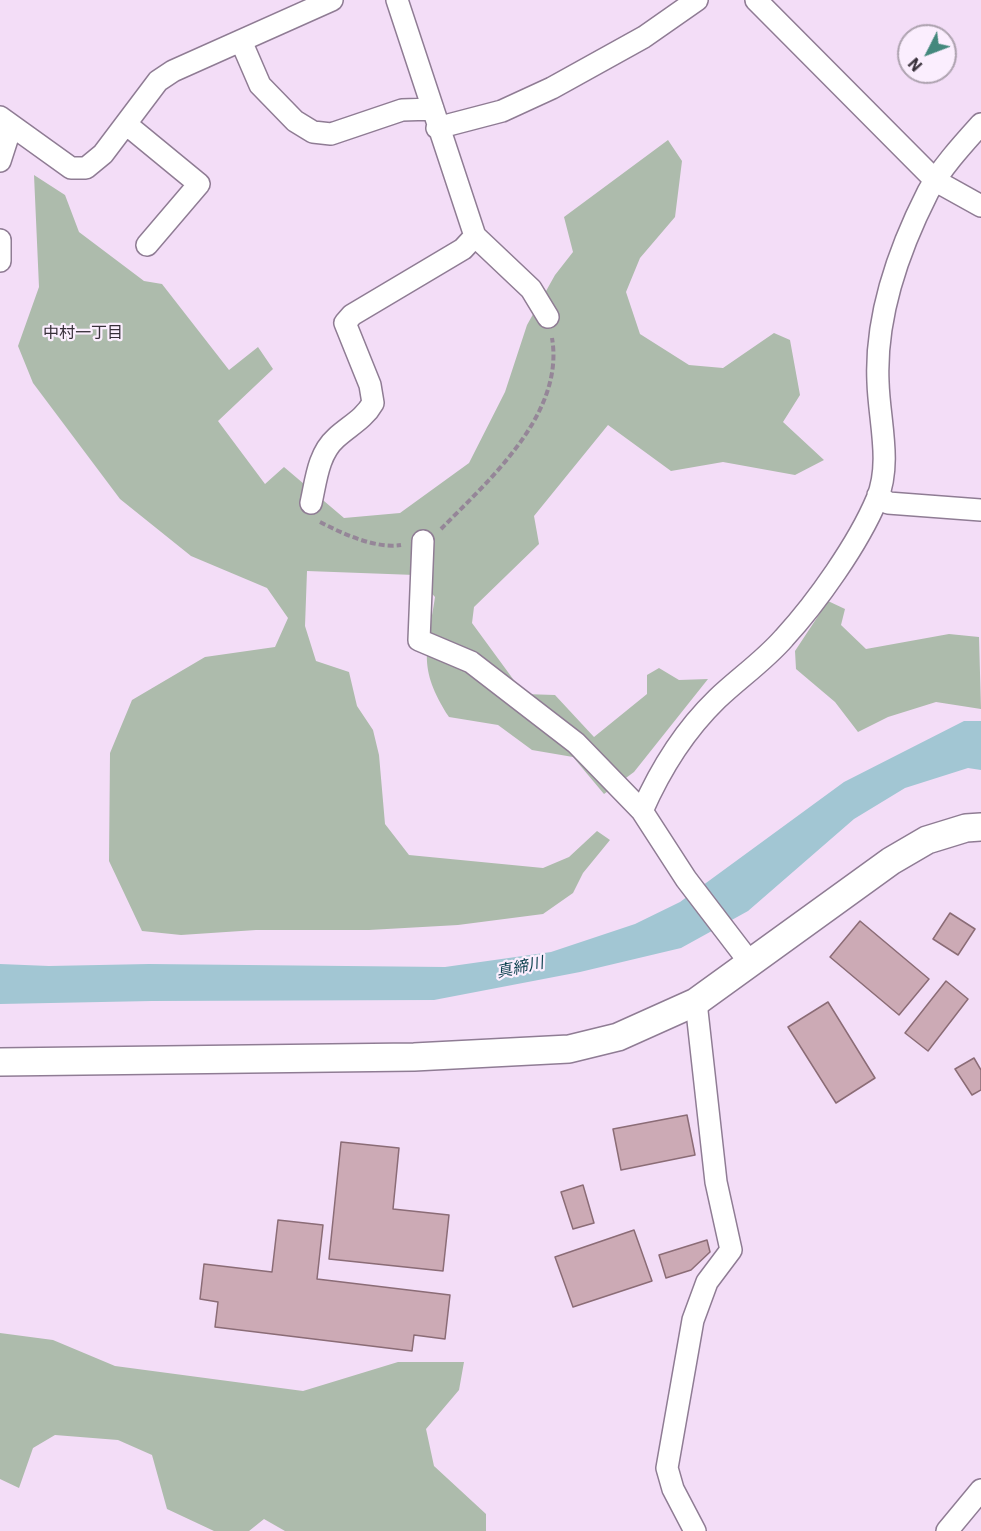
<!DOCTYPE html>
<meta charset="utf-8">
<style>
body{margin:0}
#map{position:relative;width:981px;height:1531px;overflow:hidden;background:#f3ddf7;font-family:"IBM Plex Sans",sans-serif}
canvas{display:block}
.north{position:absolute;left:897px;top:24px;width:60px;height:60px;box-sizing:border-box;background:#fbeefe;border:2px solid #ada2af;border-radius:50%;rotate:228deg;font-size:16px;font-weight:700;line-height:24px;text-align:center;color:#372f39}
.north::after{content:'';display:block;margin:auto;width:21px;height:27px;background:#44887d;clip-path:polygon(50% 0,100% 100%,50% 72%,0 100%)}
</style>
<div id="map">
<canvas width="981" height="1531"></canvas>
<div class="north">N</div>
</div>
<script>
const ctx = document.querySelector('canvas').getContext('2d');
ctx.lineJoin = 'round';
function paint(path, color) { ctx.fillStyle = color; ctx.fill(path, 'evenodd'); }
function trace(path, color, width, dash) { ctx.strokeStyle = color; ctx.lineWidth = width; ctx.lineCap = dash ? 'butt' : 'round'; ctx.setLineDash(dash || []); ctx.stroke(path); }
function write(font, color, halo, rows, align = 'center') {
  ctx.font = font + ' "IBM Plex Sans","Noto Sans JP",sans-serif'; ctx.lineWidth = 4.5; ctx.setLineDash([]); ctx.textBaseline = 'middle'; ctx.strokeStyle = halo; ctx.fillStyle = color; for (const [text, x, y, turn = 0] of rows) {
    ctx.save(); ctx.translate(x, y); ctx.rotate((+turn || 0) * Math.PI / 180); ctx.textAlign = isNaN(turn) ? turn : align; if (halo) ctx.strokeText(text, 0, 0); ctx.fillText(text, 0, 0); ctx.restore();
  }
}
paint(new Path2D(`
 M 668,140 L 682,161 L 675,217 L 640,258 L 626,292 L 640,334 L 689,365 L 723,368 L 774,333 L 790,340 L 800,395 L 783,422 L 824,460 L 795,475 L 723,462 L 671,471 L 608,425 L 534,516 L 539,544 L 474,607 L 472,623 L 524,694 L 555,695 L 594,737 L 647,694 L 647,675 L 659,668 L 679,680 L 708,679 L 634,772 L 604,794 L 573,757 L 532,750 L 498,725 L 449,717 C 417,667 427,651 435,597 L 415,575 L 307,571 L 305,626 L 316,661 L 349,672 L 357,706 L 373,730 L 379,755 L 385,824 L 409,855 L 543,868 L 569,857 L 597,831 L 610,840 L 583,873 L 573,893 L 543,914 L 458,925 L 369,930 L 256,930 L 181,935 L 142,931 L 109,861 L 110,753 L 132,700 L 205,657 L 275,647 L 288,618 L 267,588 L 191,556 L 120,499 L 33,383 L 18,346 L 39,287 L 34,175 L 65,195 L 79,232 L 144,281 L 162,284 L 229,370 L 258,347 L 273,369 L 218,421 L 265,484 L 284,467 L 344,518 L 400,513 L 469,463 L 505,392 L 527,325 L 555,275 L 573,252 L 564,217 Z
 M 828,601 L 845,609 L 841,625 L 866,649 L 949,634 L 979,637 L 981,709 L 936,702 L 888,717 L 858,732 L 835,702 L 796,669 L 795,651 Z
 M 0,1333 L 53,1340 L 115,1366 L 303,1391 L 398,1362 L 464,1362 L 459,1390 L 426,1429 L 434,1466 L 486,1514 L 486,1531 L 285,1531 L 264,1519 L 249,1531 L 214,1531 L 167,1509 L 152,1455 L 118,1440 L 55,1435 L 33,1448 L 19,1488 L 0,1479 Z`), '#adbbac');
paint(new Path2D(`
 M 964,721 L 981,721 L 981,770 L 968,768 L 905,788 L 854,819 L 748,911 L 681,948 L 580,972 L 434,1000 L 152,1001 L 0,1004 L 0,964 L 49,966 L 149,964 L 445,967 L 551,952 L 635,924 L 680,902 L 844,782 Z`), '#a2c6d3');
const building = new Path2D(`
 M 950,913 L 975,929 L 958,955 L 933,939 Z
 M 860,921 L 929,979 L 899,1015 L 830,957 Z
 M 946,981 L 968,999 L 928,1051 L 905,1033 Z
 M 828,1002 L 875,1078 L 836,1103 L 788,1027 Z
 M 974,1058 L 981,1070 L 981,1090 L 972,1095 L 955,1069 Z
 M 687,1115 L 695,1155 L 621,1170 L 613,1129 Z
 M 341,1142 L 399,1148 L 393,1209 L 449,1215 L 443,1271 L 329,1259 Z
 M 583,1185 L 594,1223 L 573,1229 L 561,1192 Z
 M 278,1220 L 323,1225 L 317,1279 L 450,1295 L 445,1339 L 414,1335 L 412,1351 L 215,1327 L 218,1302 L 200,1299 L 204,1264 L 272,1272 Z
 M 634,1230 L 652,1281 L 573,1307 L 555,1257 Z
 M 707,1240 L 710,1252 L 691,1270 L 666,1278 L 659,1255 Z`);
paint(building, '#ccaab5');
trace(building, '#8b6c76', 1.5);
const minor = new Path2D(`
 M 397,0 L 475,236 L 531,289 L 548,317
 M 756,0 L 936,181 L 981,206
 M 241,41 L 260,85 L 295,121 L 313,132 L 331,134 L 402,110 L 433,109
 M 0,117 L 71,168 L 86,168 L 103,154 L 158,81 L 173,71 L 332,0
 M 126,124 L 199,184 L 147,245
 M 437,128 L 502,111 L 552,88 L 644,37 L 697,0
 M 0,161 L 11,127
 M 0,240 L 0,261
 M 878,495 L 888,503 L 981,510
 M 311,503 C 316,481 318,454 336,438 C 349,426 364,419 373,403 L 370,385 L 345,323 L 352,315 L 463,249 L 475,236
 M 423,541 L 419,640 L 471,662 L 576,743 L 642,811 L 686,879 L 751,964
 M 642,811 C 660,770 684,731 717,699 C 739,678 764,661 784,638 C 817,602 858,544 877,499 C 892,463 879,420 878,382 C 875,316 898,251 928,192 C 941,168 963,144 981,124
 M 695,1531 L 673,1489 L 667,1468 L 693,1320 L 707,1282 L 731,1250 L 716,1182 L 696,1002
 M 947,1531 L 981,1490`);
const tertiary = new Path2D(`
 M 0,1062 L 414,1057 L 569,1049 L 618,1037 L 696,1002 L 891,861 L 927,840 L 966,828 L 981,827`);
trace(minor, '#8f7c94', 24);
trace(tertiary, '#8f7c94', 30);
trace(new Path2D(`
 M 320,522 C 343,534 376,549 401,545
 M 441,529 C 488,481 565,414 552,338`), '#958698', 4, [6, 3]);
trace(minor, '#fff', 21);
trace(tertiary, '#fff', 27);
write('16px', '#372f39', '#fbeefe', [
 ["中村一丁目",83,333]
]);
write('italic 16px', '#0a3f4d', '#fbeefe', [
 ["真締川",520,968,-12]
]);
</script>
